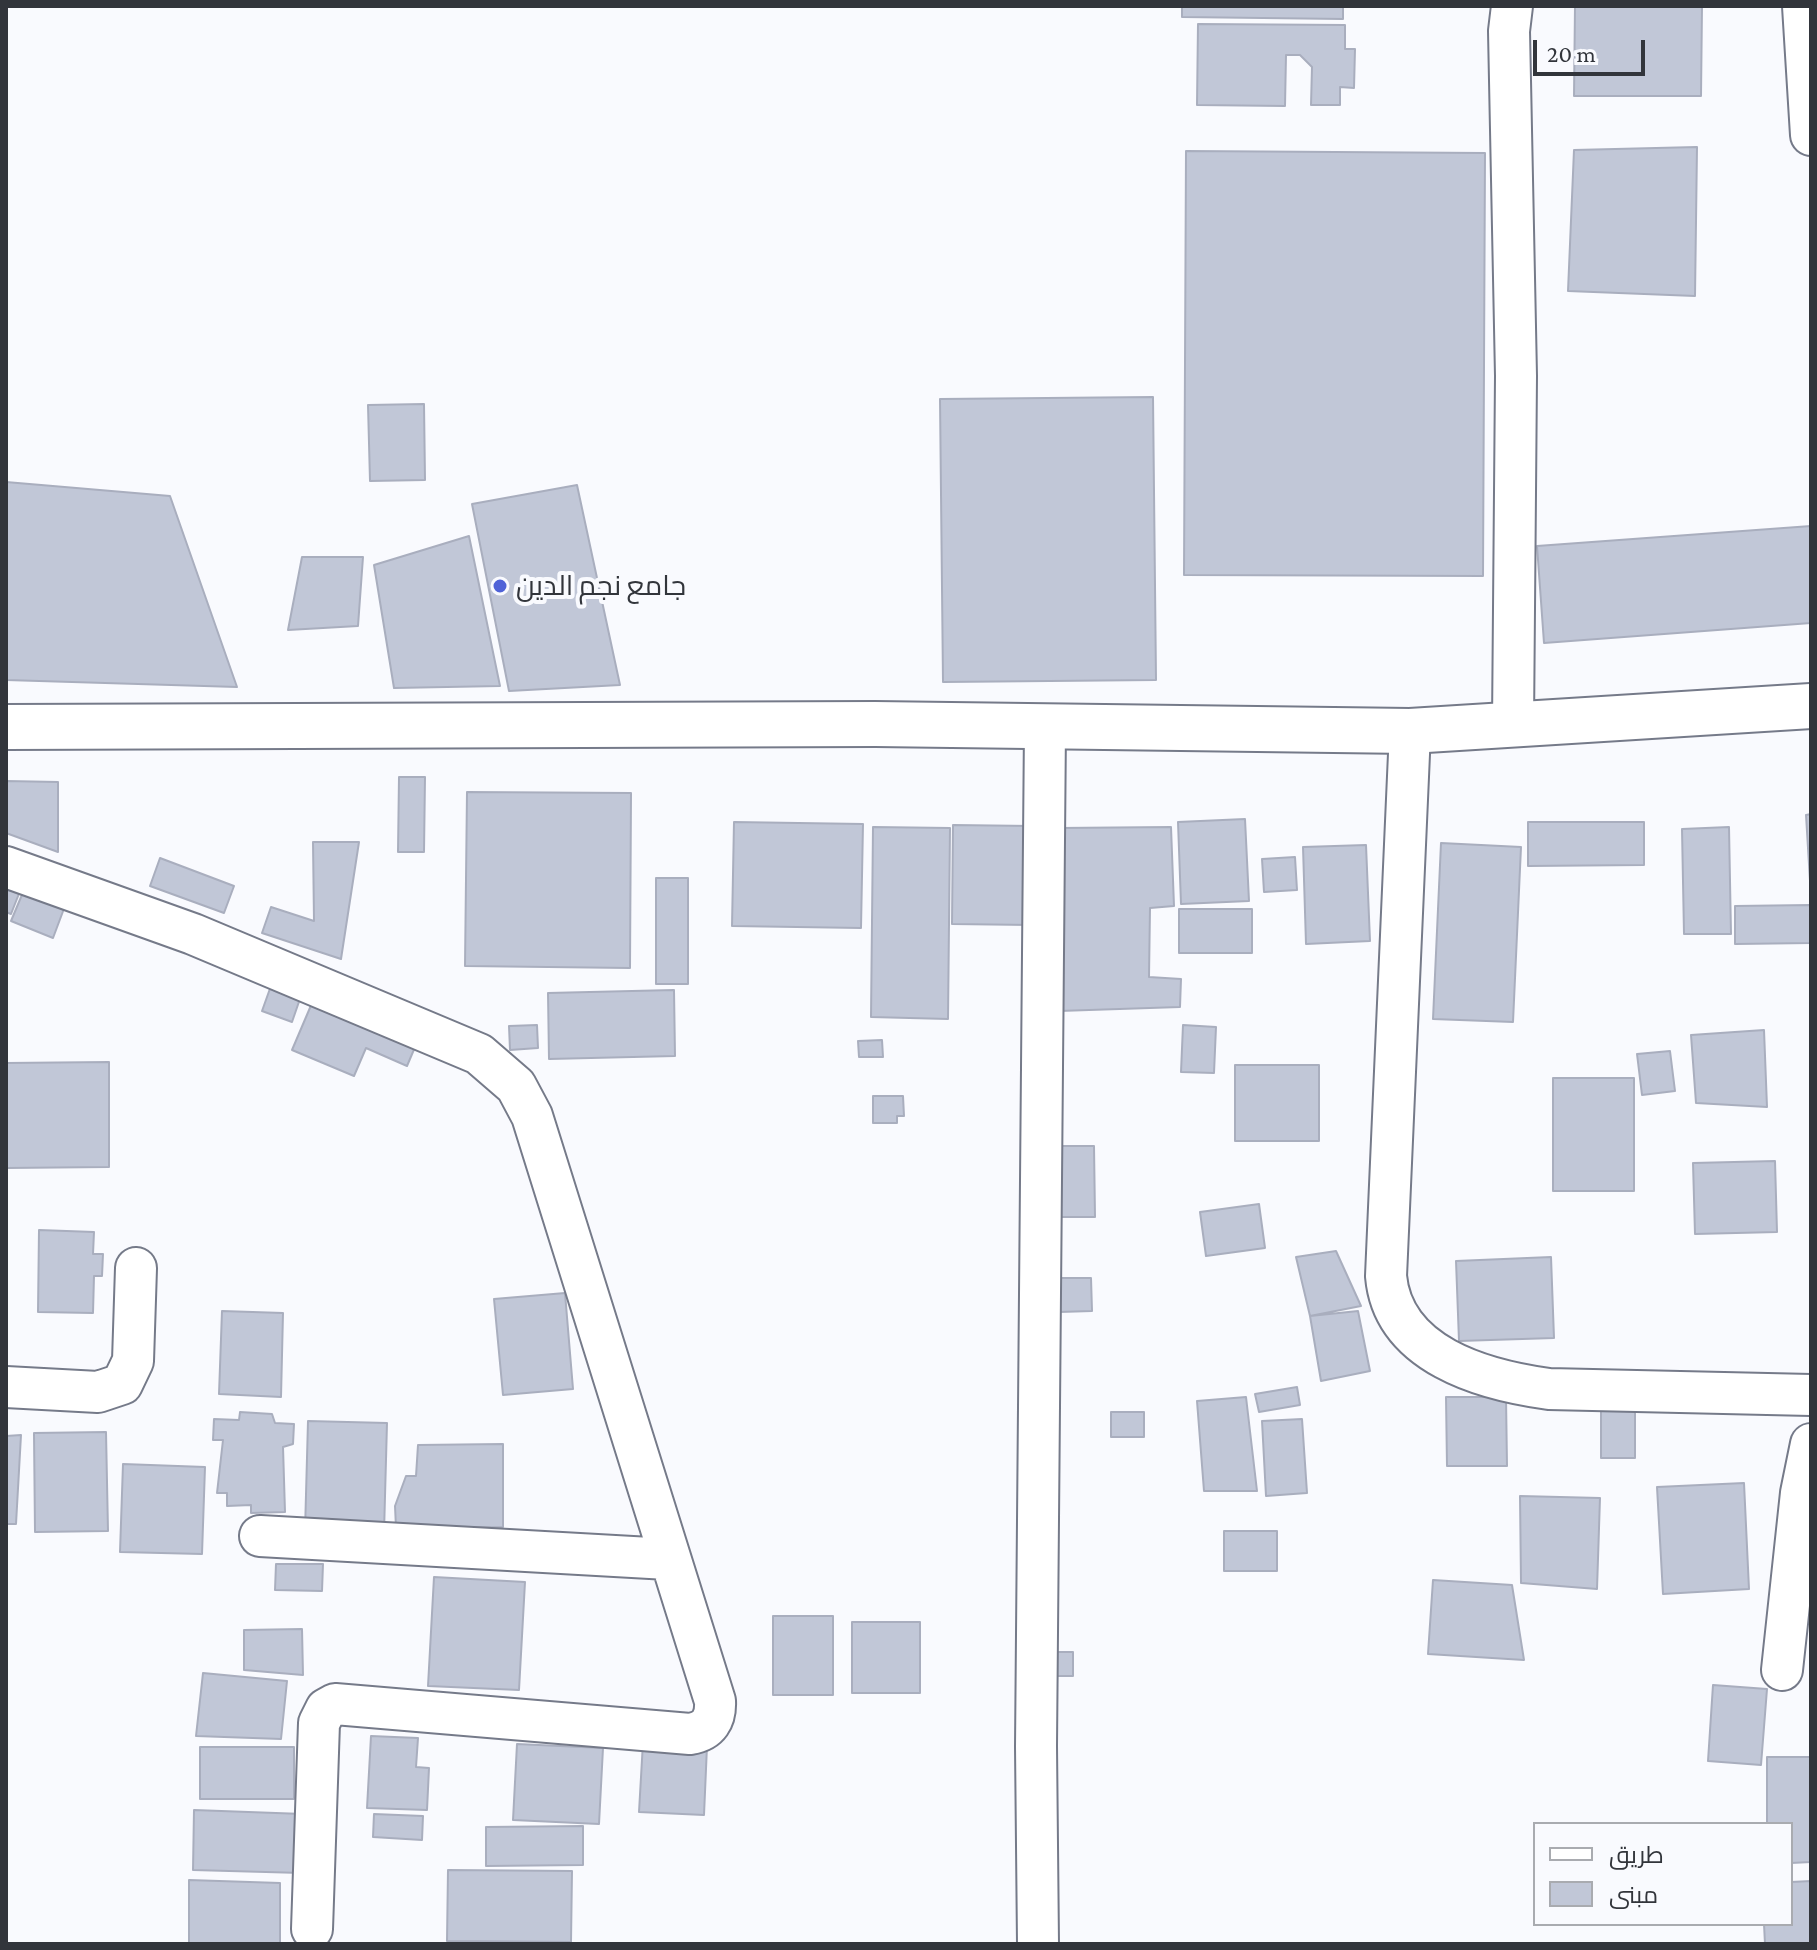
<!DOCTYPE html>
<meta charset="utf-8">
<style>
body{margin:0}
#map{position:relative;width:1817px;height:1950px;overflow:hidden;background:#f9fafe;font-family:"Crimson Pro",Cairo,serif}
canvas{display:block}
.frame{position:absolute;inset:0;border:8px solid #32353b;pointer-events:none}
.legend{position:absolute;left:1533px;top:1822px;width:260px;height:104px;box-sizing:border-box;background:#f9fafe;border:2px solid #a9abb0;margin:0;padding:10px 14px;list-style:none;font-size:24px;color:#32353b}
.legend li{display:flex;align-items:center;gap:16px;height:40px}
.legend b{width:40px;border:2px solid #a9abb0}
.scale{position:absolute;left:1533px;top:40px;width:112px;height:36px;box-sizing:border-box;border:4px solid #32353b;border-top:0;padding-left:10px;font-size:24px;line-height:28px;white-space:nowrap;color:#32353b;-webkit-text-stroke:6px #f9fafe;paint-order:stroke}
</style>
<div id="map">
<canvas width="1817" height="1950"></canvas>
<div class="frame"></div>
<ul class="legend">
<li><b style="height:10px;background:#fff"></b>طريق</li>
<li><b style="height:22px;background:#c1c7d7"></b>مبنى</li>
</ul>
<div class="scale">20 m</div>
</div>
<script>
const ctx = document.querySelector('canvas').getContext('2d');
ctx.lineJoin = 'round';
function paint(path, color) { ctx.fillStyle = color; ctx.fill(path, 'evenodd'); }
function trace(path, color, width, dash) { ctx.strokeStyle = color; ctx.lineWidth = width; ctx.lineCap = dash ? 'butt' : 'round'; ctx.setLineDash(dash || []); ctx.stroke(path); }
function write(font, color, halo, rows, align = 'center') {
  ctx.font = font + ' "Crimson Pro",Cairo,serif'; ctx.lineWidth = 8; ctx.setLineDash([]); ctx.textBaseline = 'middle'; ctx.strokeStyle = halo; ctx.fillStyle = color; for (const [text, x, y, turn = 0] of rows) {
    ctx.save(); ctx.translate(x, y); ctx.rotate((+turn || 0) * Math.PI / 180); ctx.textAlign = isNaN(turn) ? turn : align; if (halo) ctx.strokeText(text, 0, 0); ctx.fillText(text, 0, 0); ctx.restore();
  }
}
const building = new Path2D(`
 M 1182,6 L 1343,6 L 1343,19 L 1182,17 Z
 M 1575,6 L 1702,6 L 1701,96 L 1574,96 Z
 M 1198,24 L 1345,25 L 1345,49 L 1355,49 L 1354,88 L 1340,87 L 1340,105 L 1311,105 L 1312,67 L 1300,55 L 1286,55 L 1285,106 L 1197,105 Z
 M 1697,147 L 1695,296 L 1568,291 L 1574,150 Z
 M 1186,151 L 1485,153 L 1483,576 L 1184,575 Z
 M 1153,397 L 1156,680 L 943,682 L 940,399 Z
 M 424,404 L 425,480 L 370,481 L 368,405 Z
 M 6,482 L 170,496 L 237,687 L 6,680 Z
 M 577,485 L 620,685 L 509,691 L 472,504 Z
 M 1811,526 L 1811,623 L 1544,643 L 1537,546 Z
 M 469,536 L 500,686 L 394,688 L 374,565 Z
 M 302,557 L 363,557 L 358,626 L 288,630 Z
 M 399,777 L 425,777 L 424,852 L 398,852 Z
 M 6,781 L 58,782 L 58,852 L 6,833 Z
 M 467,792 L 631,793 L 630,968 L 465,966 Z
 M 1811,814 L 1811,881 L 1810,881 L 1806,815 Z
 M 1245,819 L 1249,901 L 1181,904 L 1178,822 Z
 M 734,822 L 863,824 L 861,928 L 732,926 Z
 M 1528,822 L 1644,822 L 1644,865 L 1528,866 Z
 M 953,825 L 1032,826 L 1031,925 L 952,924 Z
 M 873,827 L 950,828 L 948,1019 L 871,1017 Z
 M 1171,827 L 1174,906 L 1150,908 L 1149,977 L 1181,979 L 1180,1007 L 1059,1011 L 1059,828 Z
 M 1729,827 L 1731,934 L 1684,934 L 1682,829 Z
 M 313,842 L 359,842 L 341,959 L 262,933 L 271,907 L 314,921 Z
 M 1441,843 L 1521,847 L 1513,1022 L 1433,1019 Z
 M 1366,845 L 1370,941 L 1306,944 L 1303,847 Z
 M 1295,857 L 1297,890 L 1264,892 L 1262,859 Z
 M 160,858 L 234,886 L 224,913 L 150,886 Z
 M 656,878 L 688,878 L 688,984 L 656,984 Z
 M 6,879 L 22,886 L 11,914 L 6,912 Z
 M 24,890 L 65,906 L 53,938 L 11,921 Z
 M 1811,905 L 1811,943 L 1735,944 L 1735,906 Z
 M 1179,909 L 1252,909 L 1252,953 L 1179,953 Z
 M 272,983 L 302,993 L 292,1022 L 262,1011 Z
 M 674,990 L 675,1056 L 549,1059 L 548,993 Z
 M 315,996 L 418,1040 L 407,1066 L 366,1048 L 354,1076 L 292,1050 Z
 M 537,1025 L 538,1048 L 510,1050 L 509,1026 Z
 M 1183,1025 L 1216,1027 L 1214,1073 L 1181,1072 Z
 M 1764,1030 L 1767,1107 L 1696,1103 L 1691,1035 Z
 M 882,1040 L 883,1057 L 859,1057 L 858,1041 Z
 M 1670,1051 L 1675,1091 L 1642,1095 L 1637,1054 Z
 M 109,1062 L 109,1167 L 6,1168 L 6,1063 Z
 M 1235,1065 L 1319,1065 L 1319,1141 L 1235,1141 Z
 M 1553,1078 L 1634,1078 L 1634,1191 L 1553,1191 Z
 M 873,1096 L 903,1096 L 904,1116 L 897,1116 L 897,1123 L 873,1123 Z
 M 1058,1146 L 1094,1146 L 1095,1217 L 1059,1217 Z
 M 1775,1161 L 1777,1232 L 1695,1234 L 1693,1163 Z
 M 1259,1204 L 1265,1248 L 1206,1256 L 1200,1212 Z
 M 39,1230 L 94,1232 L 93,1254 L 103,1254 L 102,1276 L 94,1276 L 93,1313 L 38,1312 Z
 M 1336,1251 L 1361,1306 L 1310,1316 L 1296,1257 Z
 M 1551,1257 L 1554,1338 L 1459,1341 L 1456,1261 Z
 M 1059,1278 L 1091,1278 L 1092,1311 L 1059,1312 Z
 M 565,1293 L 573,1389 L 503,1395 L 494,1299 Z
 M 222,1311 L 283,1313 L 281,1397 L 219,1394 Z
 M 1358,1311 L 1370,1371 L 1321,1381 L 1310,1316 Z
 M 1297,1387 L 1300,1405 L 1259,1412 L 1255,1394 Z
 M 1246,1397 L 1257,1491 L 1204,1491 L 1197,1401 Z
 M 1446,1397 L 1506,1397 L 1507,1466 L 1447,1466 Z
 M 1601,1397 L 1635,1397 L 1635,1458 L 1601,1458 Z
 M 240,1412 L 272,1414 L 275,1423 L 294,1424 L 293,1444 L 283,1447 L 285,1512 L 251,1513 L 251,1505 L 227,1506 L 227,1493 L 217,1493 L 223,1440 L 213,1440 L 214,1419 L 239,1420 Z
 M 1111,1412 L 1144,1412 L 1144,1437 L 1111,1437 Z
 M 1302,1419 L 1307,1493 L 1266,1496 L 1262,1421 Z
 M 308,1421 L 387,1423 L 384,1533 L 305,1531 Z
 M 106,1432 L 108,1531 L 35,1532 L 34,1433 Z
 M 21,1435 L 16,1524 L 6,1524 L 6,1436 Z
 M 503,1444 L 503,1527 L 396,1528 L 395,1506 L 406,1476 L 416,1476 L 418,1445 Z
 M 123,1464 L 205,1467 L 202,1554 L 120,1552 Z
 M 1744,1483 L 1749,1589 L 1663,1594 L 1657,1487 Z
 M 1520,1496 L 1600,1498 L 1597,1589 L 1521,1583 Z
 M 1224,1531 L 1277,1531 L 1277,1571 L 1224,1571 Z
 M 276,1564 L 323,1564 L 322,1591 L 275,1590 Z
 M 434,1577 L 525,1582 L 519,1690 L 428,1686 Z
 M 1433,1580 L 1512,1585 L 1524,1660 L 1428,1654 Z
 M 773,1616 L 833,1616 L 833,1695 L 773,1695 Z
 M 852,1622 L 920,1622 L 920,1693 L 852,1693 Z
 M 302,1629 L 303,1675 L 244,1670 L 244,1630 Z
 M 1057,1652 L 1073,1652 L 1073,1676 L 1057,1676 Z
 M 203,1673 L 287,1681 L 281,1739 L 196,1736 Z
 M 1713,1685 L 1767,1689 L 1761,1765 L 1708,1761 Z
 M 371,1736 L 418,1738 L 416,1767 L 429,1768 L 427,1810 L 367,1808 Z
 M 643,1742 L 707,1746 L 704,1815 L 639,1812 Z
 M 517,1744 L 603,1748 L 599,1824 L 513,1820 Z
 M 200,1747 L 294,1747 L 294,1799 L 200,1799 Z
 M 1767,1757 L 1811,1757 L 1811,1862 L 1791,1863 L 1791,1824 L 1767,1824 Z
 M 194,1810 L 303,1814 L 302,1873 L 193,1870 Z
 M 374,1814 L 423,1816 L 422,1840 L 373,1837 Z
 M 583,1826 L 583,1865 L 486,1866 L 486,1827 Z
 M 448,1870 L 572,1871 L 571,1942 L 447,1941 Z
 M 189,1880 L 280,1883 L 280,1944 L 189,1944 Z
 M 1811,1881 L 1811,1944 L 1765,1944 L 1764,1924 L 1791,1924 L 1791,1882 Z`);
paint(building, '#c1c7d7');
trace(building, '#a9aebe', 2);
const minor = new Path2D(`
 M 1512,6 L 1509,31 L 1516,376 L 1513,724
 M 1803,6 L 1811,135
 M 1410,731 L 1386,1276 C 1393,1355 1483,1380 1549,1389 L 1811,1395
 M 6,867 L 193,934 L 479,1054 L 516,1086 L 532,1116 L 715,1701 C 716,1719 709,1731 690,1734 L 335,1704 L 326,1709 L 319,1723 L 312,1929
 M 6,1387 L 98,1392 L 122,1384 L 133,1361 L 136,1268
 M 260,1536 L 668,1559
 M 1782,1670 L 1801,1493 L 1811,1444
 M 1038,1944 L 1036,1746 L 1045,727`);
const secondary = new Path2D(`
 M 6,727 L 875,724 L 1410,731 L 1811,706`);
trace(minor, '#757a89', 44);
trace(secondary, '#757a89', 48);
trace(minor, '#fff', 40);
trace(secondary, '#fff', 44);
for (const [x, y, r, color] of [
 [500,586,8,"#4f62d7"]
]) { const dot = new Path2D(); dot.arc(x, y, r, 0, 2 * Math.PI); ctx.fillStyle = color; ctx.fill(dot); trace(dot, '#f9fafe', 3); }
write('28px', '#32353b', '#f9fafe', [
 ["جامع نجم الدين",516,586]
], 'left');
</script>
